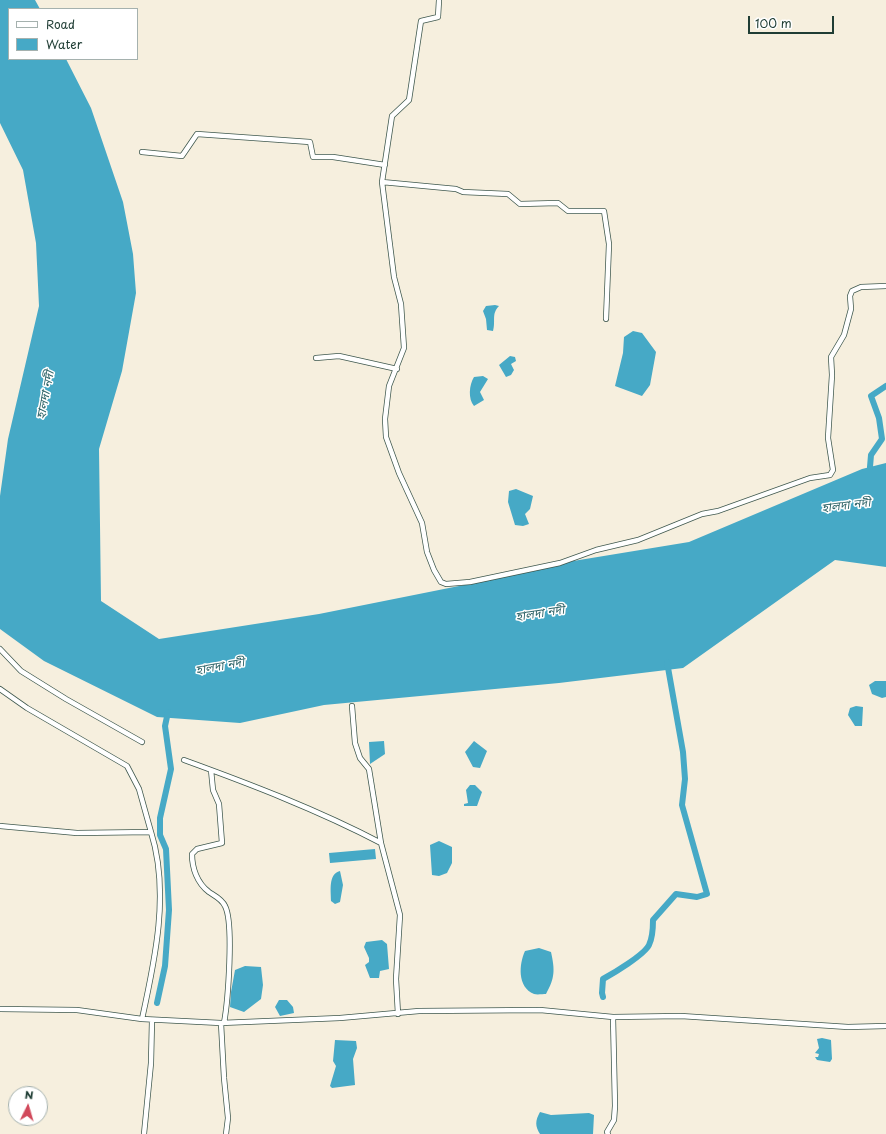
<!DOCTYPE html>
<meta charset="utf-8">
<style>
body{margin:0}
#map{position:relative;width:886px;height:1134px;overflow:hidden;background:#f6efde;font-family:"Playpen Sans",sans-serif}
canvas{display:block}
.legend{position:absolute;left:8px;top:8px;width:130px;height:52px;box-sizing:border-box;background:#fff;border:1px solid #a5b1ae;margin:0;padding:5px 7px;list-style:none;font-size:12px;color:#1f3d34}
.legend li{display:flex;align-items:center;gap:8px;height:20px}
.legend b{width:20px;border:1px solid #a5b1ae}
.north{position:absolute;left:8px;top:1086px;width:40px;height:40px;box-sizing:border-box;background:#fff;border:1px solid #a5b1ae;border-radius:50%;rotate:5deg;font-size:11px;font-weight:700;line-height:16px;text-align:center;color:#1f3d34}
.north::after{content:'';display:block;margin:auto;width:14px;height:18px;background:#d1495b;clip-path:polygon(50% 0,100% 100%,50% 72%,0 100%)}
.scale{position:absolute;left:748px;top:16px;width:86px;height:18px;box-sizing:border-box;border:2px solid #1f3d34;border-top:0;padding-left:5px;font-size:12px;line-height:14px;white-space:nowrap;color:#1f3d34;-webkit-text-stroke:3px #fff;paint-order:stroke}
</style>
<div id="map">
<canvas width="886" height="1134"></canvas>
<ul class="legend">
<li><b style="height:5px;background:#fff"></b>Road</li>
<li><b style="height:11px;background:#46a9c6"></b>Water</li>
</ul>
<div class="north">N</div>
<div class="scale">100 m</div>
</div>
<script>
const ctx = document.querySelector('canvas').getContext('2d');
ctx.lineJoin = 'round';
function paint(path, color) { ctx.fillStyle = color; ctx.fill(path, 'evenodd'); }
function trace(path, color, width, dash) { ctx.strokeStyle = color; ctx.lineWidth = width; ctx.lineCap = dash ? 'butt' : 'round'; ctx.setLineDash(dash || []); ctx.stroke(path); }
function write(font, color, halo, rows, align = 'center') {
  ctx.font = font + ' "Playpen Sans","Noto Sans Bengali",sans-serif'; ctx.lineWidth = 3; ctx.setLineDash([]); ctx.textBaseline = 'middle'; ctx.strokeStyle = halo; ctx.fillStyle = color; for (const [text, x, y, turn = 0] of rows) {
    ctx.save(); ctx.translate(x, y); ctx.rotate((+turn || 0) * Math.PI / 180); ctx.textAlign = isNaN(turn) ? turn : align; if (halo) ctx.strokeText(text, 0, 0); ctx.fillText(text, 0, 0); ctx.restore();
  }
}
paint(new Path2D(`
 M 0,0 L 35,0 L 40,9 L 9,9 L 9,59 L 66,59 L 91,108 L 123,202 L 133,254 L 136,293 L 122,371 L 99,449 L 101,601 L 159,639 L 319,614 L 494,579 L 561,563 L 689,542 L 862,469 L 886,463 L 886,567 L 835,560 L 683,668 L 559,683 L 324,705 L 240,723 L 157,717 L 44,661 L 0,629 L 0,496 L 8,439 L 39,306 L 36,243 L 23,170 L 0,123 Z
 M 495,305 L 499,306 C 491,314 496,321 493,331 L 487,330 L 486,319 L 483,311 L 486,306 Z
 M 633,331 L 642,333 L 656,352 L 650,385 L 642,396 L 615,386 L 623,353 L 624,337 Z
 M 510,356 L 515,357 L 516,361 L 511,364 L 514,370 L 511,375 L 506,377 L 499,365 Z
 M 483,376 L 488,379 L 480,392 L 484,400 L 474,406 C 468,399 469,385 474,377 Z
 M 516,489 L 533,496 L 530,509 L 525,514 L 529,524 L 523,526 L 515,525 L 508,502 L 509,491 Z
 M 875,681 L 886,681 L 886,697 L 882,698 L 872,694 L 869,685 Z
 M 856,706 L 863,707 L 862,726 L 855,726 L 848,715 L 850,708 Z
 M 384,741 L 385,754 L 370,764 L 369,742 Z
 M 474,741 L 487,751 L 480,768 L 473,767 L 465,752 Z
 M 470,785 L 475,785 L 482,792 L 477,806 L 464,806 L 464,804 L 468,803 L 466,790 Z
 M 439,841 L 452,847 L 452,863 L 447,873 L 439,876 L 432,875 L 430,845 Z
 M 375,849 L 376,859 L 330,863 L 329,853 Z
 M 340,871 L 343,885 L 340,902 L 335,904 L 331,901 C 331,891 328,874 340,871 Z
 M 382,940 L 387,944 L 389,969 L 380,971 L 379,978 L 370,978 L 365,965 L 369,962 L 369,958 L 364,947 L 366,942 Z
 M 539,948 L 551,952 C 555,970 555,978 546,994 C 543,994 537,995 534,994 C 517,987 519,964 525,951 Z
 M 245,966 L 261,967 L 263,985 L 261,999 L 244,1012 L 230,1007 L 231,992 L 235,970 Z
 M 279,1000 L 287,1000 L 293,1007 L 294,1013 L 280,1016 L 275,1007 Z
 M 822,1038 L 831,1040 L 832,1059 L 830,1062 L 817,1060 L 815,1057 L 818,1057 L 819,1054 L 815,1053 L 819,1048 L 817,1039 Z
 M 335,1040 L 356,1041 L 357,1048 L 353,1059 L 355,1085 L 332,1088 L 330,1086 L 336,1066 L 333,1061 Z
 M 540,1112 L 551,1115 L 589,1113 L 594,1115 L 593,1134 L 540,1134 C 535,1126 535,1121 540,1112 Z`), '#46a9c6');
trace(new Path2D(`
 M 870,467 L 871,455 L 882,439 L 879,418 L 871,396 L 886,386
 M 603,997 L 602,993 L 603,979 C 614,973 644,955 649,945 C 653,937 653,928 653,920 L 676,894 L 697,897 L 707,894 L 682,805 L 685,779 L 683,752 L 667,662
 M 157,1003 L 165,966 L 169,910 L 166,849 L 160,835 L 160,818 L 171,769 L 165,726 L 168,712`), '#46a9c6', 6);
const minor = new Path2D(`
 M 439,0 L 438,17 L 421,21 L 409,100 L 392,116 L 382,182 L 394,277 L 401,304 L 404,348 L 389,386 L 385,419 L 386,437 L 399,473 L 422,523 L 427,552 L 434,570 L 441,582 L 446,584 L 470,582 L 560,563 L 596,550 L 638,540 L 702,514 L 718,511 L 810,478 L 830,475 L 833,470 L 828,438 L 832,375 L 831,357 L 844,335 L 851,309 L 850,296 L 852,291 L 861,287 L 886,286
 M 142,152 L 182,156 L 197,134 L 310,142 L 313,157 L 333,157 L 385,165
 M 382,182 L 456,189 L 463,192 L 508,194 L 520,204 L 558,203 L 568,211 L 604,211 L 609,244 L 606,319
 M 316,358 L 339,356 L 397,369
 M 0,649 L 21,671 L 66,699 L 142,742
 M 0,689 L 27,708 L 127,766 L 139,789 L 151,832
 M 352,706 L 355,743 L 360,758 L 369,769 L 381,843
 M 184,760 C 250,784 318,810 381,843 L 400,915 L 396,979 L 398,1014
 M 211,770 L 213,790 L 219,804 L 222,843 L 197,849 L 192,854 C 192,868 197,883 209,892 C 215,896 222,899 225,906 C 234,923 228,1001 224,1023
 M 0,826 L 77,833 L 151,832 C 170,892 155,960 142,1019
 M 0,1009 L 77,1010 L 142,1019 L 221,1023 L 340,1018 L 419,1011 L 540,1010 L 613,1017 L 681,1016 L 848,1027 L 886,1026
 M 221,1023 L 224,1078 L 228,1118 L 226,1134
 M 144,1134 L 151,1063 L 152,1020
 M 608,1134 L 607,1132 L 614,1120 L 615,1106 L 613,1017`);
trace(minor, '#3f584e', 6);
trace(minor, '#fff', 4.5);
write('italic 12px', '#2d6367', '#fff', [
 ["হালদা নদী",46,395,-79],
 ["হালদা নদী",846,506,-7],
 ["হালদা নদী",540,614,-9],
 ["হালদা নদী",220,667,-10]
]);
</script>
